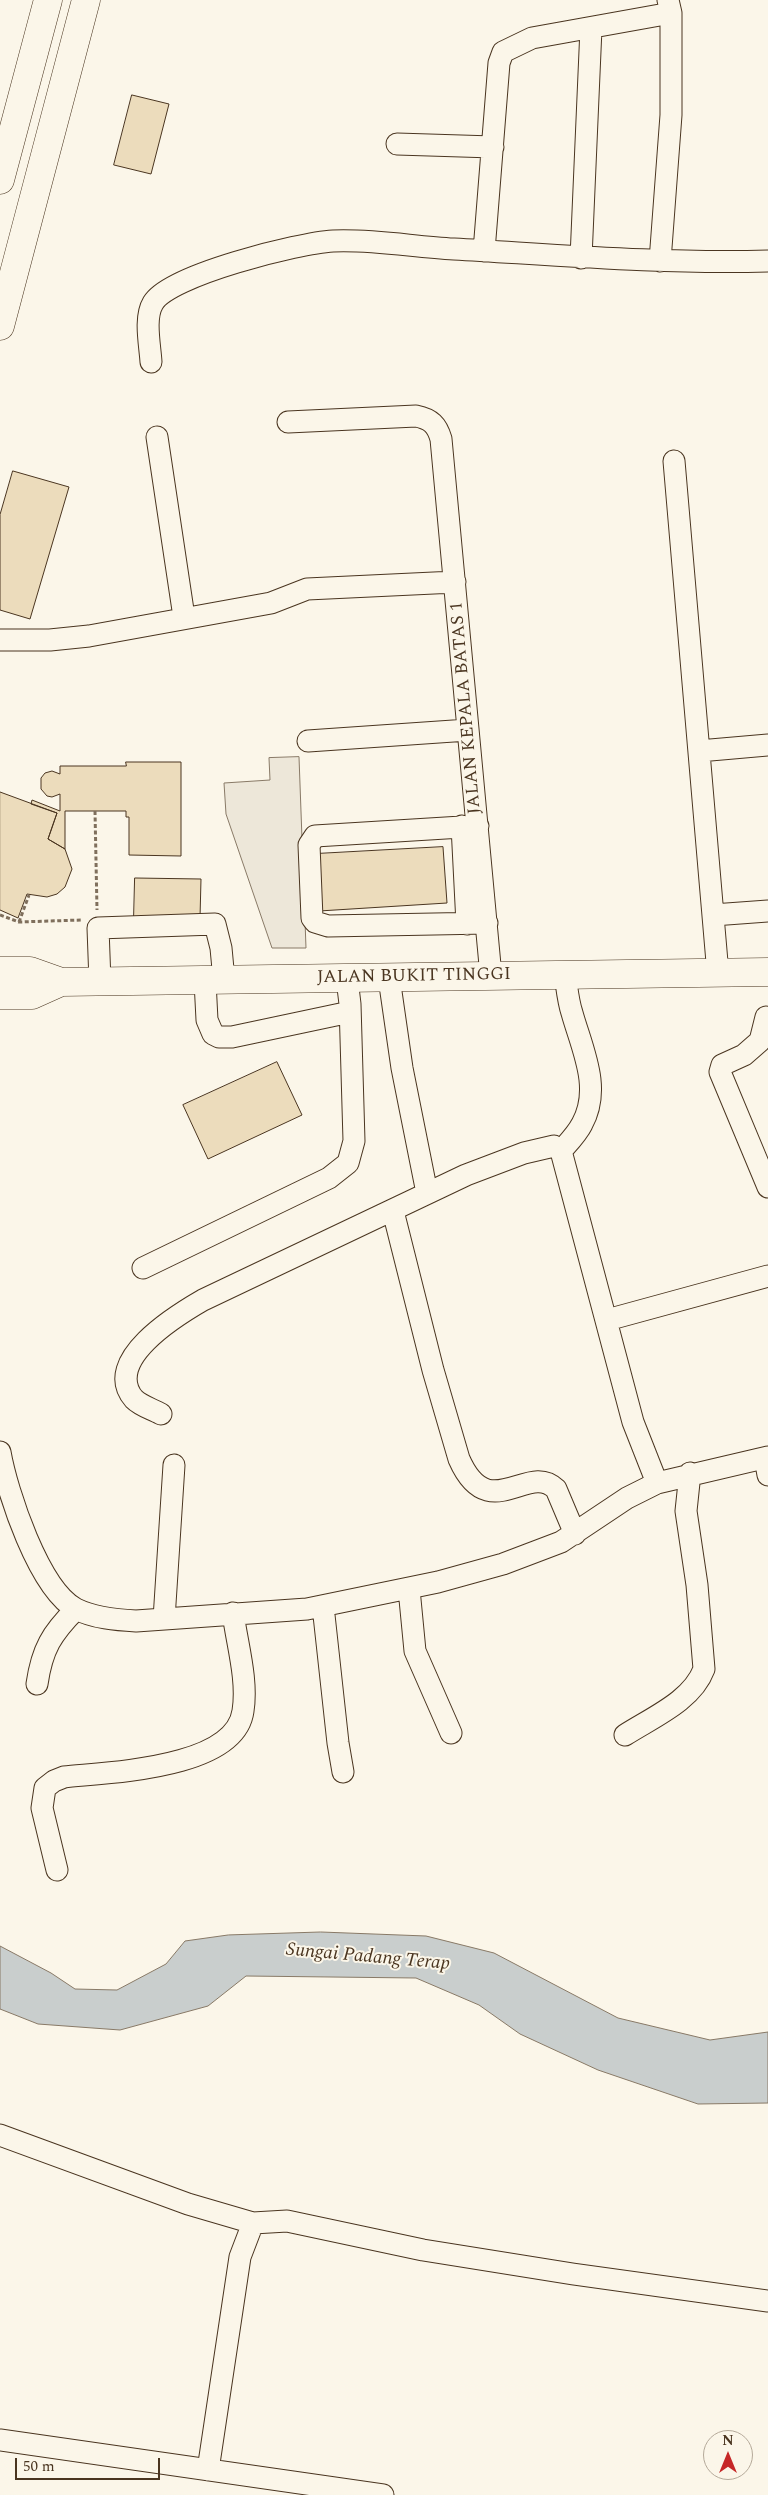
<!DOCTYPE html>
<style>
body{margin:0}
#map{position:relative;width:768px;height:2495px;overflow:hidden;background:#fbf6e9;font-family:Spectral,serif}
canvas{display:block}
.north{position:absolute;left:703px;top:2430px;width:50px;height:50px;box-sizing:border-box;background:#fbf6e9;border:1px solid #b4a999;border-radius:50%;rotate:0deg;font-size:14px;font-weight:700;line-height:20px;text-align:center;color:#4a3520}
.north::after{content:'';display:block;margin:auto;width:18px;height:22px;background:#c62828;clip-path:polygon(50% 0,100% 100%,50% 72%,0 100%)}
.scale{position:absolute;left:15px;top:2458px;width:145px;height:22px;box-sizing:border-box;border:2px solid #4a3520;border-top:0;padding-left:6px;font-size:15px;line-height:18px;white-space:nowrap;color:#4a3520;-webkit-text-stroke:4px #fbf6e9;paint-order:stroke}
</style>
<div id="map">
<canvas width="768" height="2495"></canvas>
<div class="north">N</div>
<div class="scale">50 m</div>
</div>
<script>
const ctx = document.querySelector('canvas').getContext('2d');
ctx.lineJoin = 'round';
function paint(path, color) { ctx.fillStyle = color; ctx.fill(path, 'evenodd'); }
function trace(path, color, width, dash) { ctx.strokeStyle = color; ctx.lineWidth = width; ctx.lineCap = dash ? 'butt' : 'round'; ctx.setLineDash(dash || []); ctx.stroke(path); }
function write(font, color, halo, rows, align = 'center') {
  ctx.font = font + ' Spectral,serif'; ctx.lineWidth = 4; ctx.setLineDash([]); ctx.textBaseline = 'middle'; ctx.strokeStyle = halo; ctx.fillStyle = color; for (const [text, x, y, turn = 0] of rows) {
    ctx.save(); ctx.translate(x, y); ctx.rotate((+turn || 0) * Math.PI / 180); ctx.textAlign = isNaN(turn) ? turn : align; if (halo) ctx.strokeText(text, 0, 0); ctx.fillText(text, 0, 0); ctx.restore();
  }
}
const parking = new Path2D(`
 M 299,757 L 306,948 L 272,948 L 226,814 L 224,783 L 270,780 L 269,758 Z`);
paint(parking, '#ede7d9');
trace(parking, '#887966', 1);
const water = new Path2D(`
 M 321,1932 L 426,1936 L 494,1953 L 618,2018 L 710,2040 L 768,2032 L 768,2103 L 698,2104 L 598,2070 L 520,2034 L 479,2005 L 416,1978 L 246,1976 L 208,2006 L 120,2030 L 38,2024 L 0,2009 L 0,1946 L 51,1973 L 75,1989 L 117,1990 L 166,1964 L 185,1941 L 228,1935 Z`);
paint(water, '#c9cecd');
trace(water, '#887966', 1);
const building = new Path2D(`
 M 132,95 L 169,104 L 151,174 L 114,165 Z
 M 13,471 L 69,487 L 30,619 L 0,610 L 0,515 Z
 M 126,762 L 181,762 L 181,856 L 129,855 L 129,817 L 126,817 L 126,811 L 65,811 L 65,849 L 48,839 L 57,813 L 31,804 L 32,800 L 60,811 L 60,794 L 52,797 L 47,796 L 41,789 L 41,778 L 45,773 L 52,771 L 60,774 L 60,766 L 126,766 Z
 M 0,792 L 57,813 L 48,839 L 65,849 L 72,869 L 65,887 L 57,894 L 47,897 L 27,894 L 18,918 L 0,910 Z
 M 443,847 L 447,903 L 319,911 L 315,854 Z
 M 135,878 L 201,879 L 200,918 L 134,917 Z
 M 277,1062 L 302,1115 L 208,1159 L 183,1105 Z`);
paint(building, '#ecdcbc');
trace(building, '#4a3520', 1);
const minor = new Path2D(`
 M 397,144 L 493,147
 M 484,251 L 499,63 L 503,52 L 532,38 L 671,13
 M 581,258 L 591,28
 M 660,261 L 671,115 L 671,13 L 668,0
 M 151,362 C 150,345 144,318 153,303 C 169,275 299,243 333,241 C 373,239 414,247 454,249 C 559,255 663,264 768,261
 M 288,422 L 416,416 C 431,419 437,425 441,439 L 491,976
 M 157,437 L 184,617
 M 674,461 L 718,974
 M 0,640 L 50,640 L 89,636 L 271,603 L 307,589 L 455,582
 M 308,741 L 468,730
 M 699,751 L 768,745
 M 462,826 L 467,924
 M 478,826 L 315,836 L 309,845 L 312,918 L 315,922 L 328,926 L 487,923
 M 713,915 L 768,911
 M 389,978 L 402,1068 L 427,1193
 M 205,981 L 207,1020 L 213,1034 L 219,1037 L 232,1037 L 350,1012
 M 100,982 L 98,928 L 215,924 L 221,948 L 224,980
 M 766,1017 L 760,1041 L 744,1055 L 722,1065 L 720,1072 L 768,1187
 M 561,1151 C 568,1143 577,1134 582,1124 C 602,1088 582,1049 572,1013 C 568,1001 567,988 565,975
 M 393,1211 L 433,1370 L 459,1459 C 489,1527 528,1461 556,1489 L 575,1534
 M 143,1268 L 329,1178 L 348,1163 L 354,1141 L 350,1004 L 347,979
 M 607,1320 L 768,1276
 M 161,1414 C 152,1409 141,1406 134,1399 C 101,1361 177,1315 203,1300 L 466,1175 L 524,1153 L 554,1146 L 561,1151 L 633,1422 L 657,1483
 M 0,1452 C 7,1492 39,1589 76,1609 C 94,1618 116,1620 136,1621 L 307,1609 L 438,1582 L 503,1564 L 561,1542 L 627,1498 L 657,1483 L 768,1457
 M 765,1458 L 768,1475
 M 409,1589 L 415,1651 L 451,1733
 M 323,1606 L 338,1743 L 343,1772
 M 164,1619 L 174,1465
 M 37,1684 C 42,1649 52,1633 76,1609
 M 625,1735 C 653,1717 692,1701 704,1669 L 697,1585 L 686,1511 L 690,1473
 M 57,1870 L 42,1808 L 45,1788 L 54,1781 L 64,1777 C 109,1772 235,1769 243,1711 C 248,1680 237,1644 233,1613
 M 0,2135 L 188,2204 L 253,2223
 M 0,2440 L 383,2495
 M 208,2470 L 240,2257 L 253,2223 L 287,2221 L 423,2250 L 573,2274 L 768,2301`);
const major = new Path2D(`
 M 0,971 L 30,971 L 61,982 L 768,972
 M 0,995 L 32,995 L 61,982`);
const highway = new Path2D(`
 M 0,180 L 48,0
 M 0,326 L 86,0`);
trace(minor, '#4a3520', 23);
trace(major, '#4a3520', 29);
trace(highway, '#4a3520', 29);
trace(new Path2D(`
 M 95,811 L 97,910
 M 0,915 L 19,922 L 81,920
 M 19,922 L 29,895`), '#7f6f5c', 3, [4, 2.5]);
trace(minor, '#fbf6e9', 21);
trace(major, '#fbf6e9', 28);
trace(highway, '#fbf6e9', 28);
write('18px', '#4a3520', '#fbf6e9', [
 ["JALAN KEPALA BATAS 1",467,708,-95],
 ["JALAN BUKIT TINGGI",414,977,-1]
]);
write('italic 19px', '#4a3520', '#fbf6e9', [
 ["Sungai Padang Terap",368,1958,5]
]);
</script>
